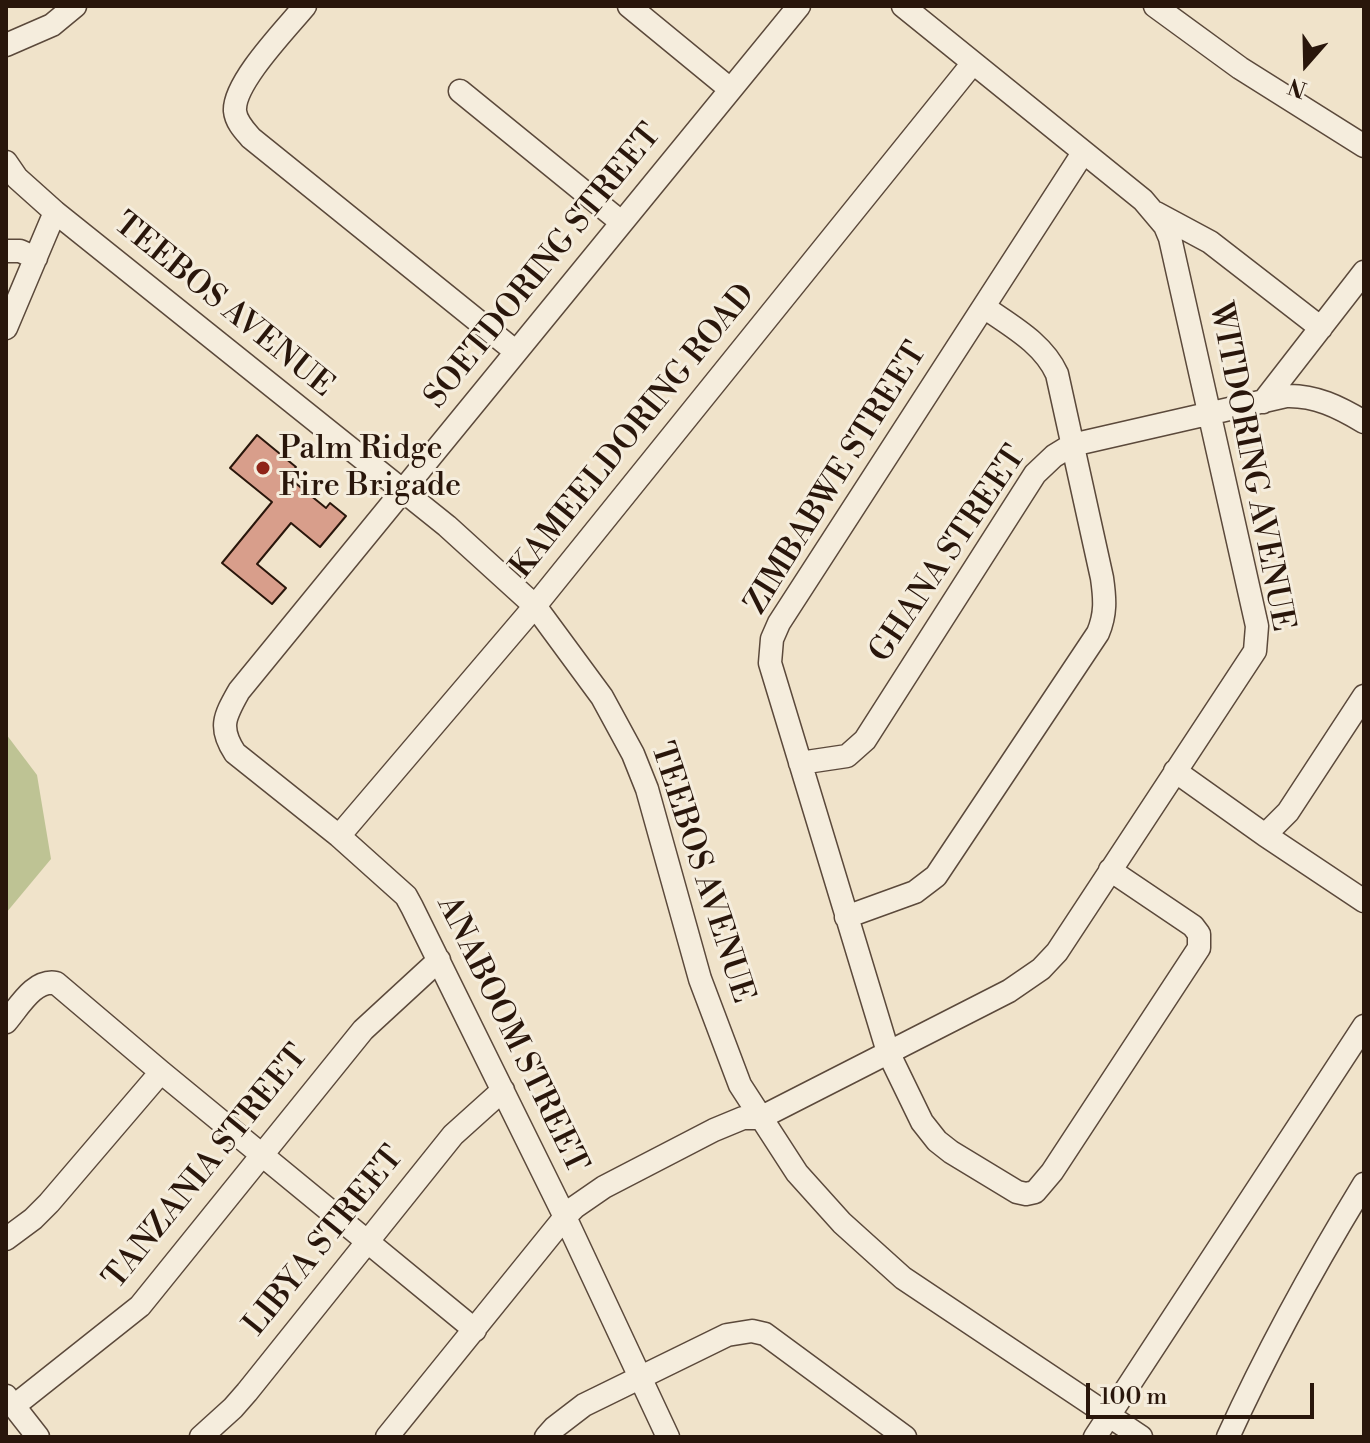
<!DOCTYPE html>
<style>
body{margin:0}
#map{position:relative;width:1370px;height:1443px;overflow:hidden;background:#f0e3ca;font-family:"Libre Bodoni",serif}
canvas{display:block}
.frame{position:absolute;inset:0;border:8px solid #29160b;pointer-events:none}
.north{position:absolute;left:1266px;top:24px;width:80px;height:80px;-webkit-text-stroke:6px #f5eddd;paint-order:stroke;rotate:200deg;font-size:22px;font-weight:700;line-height:32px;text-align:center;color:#29160b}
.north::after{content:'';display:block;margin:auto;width:28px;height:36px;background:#29160b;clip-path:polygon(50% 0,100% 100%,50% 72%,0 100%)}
.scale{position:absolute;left:1086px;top:1383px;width:228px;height:36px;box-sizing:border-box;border:4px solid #29160b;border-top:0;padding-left:10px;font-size:24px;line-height:28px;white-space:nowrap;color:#29160b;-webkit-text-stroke:6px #f5eddd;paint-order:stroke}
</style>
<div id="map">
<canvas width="1370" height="1443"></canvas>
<div class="frame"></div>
<div class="north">N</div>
<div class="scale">100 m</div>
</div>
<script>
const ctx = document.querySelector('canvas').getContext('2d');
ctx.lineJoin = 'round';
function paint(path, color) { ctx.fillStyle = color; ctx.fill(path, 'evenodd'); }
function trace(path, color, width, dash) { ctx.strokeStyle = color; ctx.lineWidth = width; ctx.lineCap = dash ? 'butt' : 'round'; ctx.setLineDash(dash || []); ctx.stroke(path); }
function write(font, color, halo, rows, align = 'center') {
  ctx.font = font + ' "Libre Bodoni",serif'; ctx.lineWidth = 6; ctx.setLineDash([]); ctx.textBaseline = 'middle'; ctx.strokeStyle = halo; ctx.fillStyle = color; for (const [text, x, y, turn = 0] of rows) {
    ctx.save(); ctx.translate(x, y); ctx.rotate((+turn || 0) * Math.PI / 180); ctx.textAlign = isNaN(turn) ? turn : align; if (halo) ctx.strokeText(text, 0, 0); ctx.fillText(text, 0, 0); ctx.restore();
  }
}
paint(new Path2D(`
 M 6,734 L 37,775 L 51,859 L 6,913 Z`), '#bec394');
const building = new Path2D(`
 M 257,435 L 296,467 L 288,477 L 326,508 L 330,503 L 346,516 L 320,547 L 291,523 L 257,564 L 286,588 L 272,604 L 222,563 L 272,502 L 230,468 Z`);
paint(building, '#d89e8b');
trace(building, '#29160b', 2);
const minor = new Path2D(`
 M 305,6 C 287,28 233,83 235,111 C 236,122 245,131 251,138 L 515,351
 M 629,6 L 730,89
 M 1155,6 L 1240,68 L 1364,146
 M 6,45 L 52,25 L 75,6
 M 460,91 L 621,222
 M 1083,153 L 779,623 L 772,639 L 770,663 L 888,1052 L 922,1122 L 937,1141 L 951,1152 L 1017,1192 L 1026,1194 L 1035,1192 L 1052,1172 L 1199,948 L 1199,934 L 1193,926 L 1110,870
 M 6,162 L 17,178 L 55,212 L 447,526 L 535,606 L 602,697 L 633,754 L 647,789 L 700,979 L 740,1085 L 797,1173 L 842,1223 L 903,1278 L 1141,1437
 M 1156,213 L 1210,242 L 1321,328
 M 6,251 L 20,251 L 36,258
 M 6,328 L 55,212
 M 1263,402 L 1364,272
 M 800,763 L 847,756 L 865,740 L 1035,474 L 1054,456 L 1072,445 L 1286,396 C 1315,395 1339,407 1364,422
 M 1175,771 L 1265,835 L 1288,812 L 1364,696
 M 1265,835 L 1364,901
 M 339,836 L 535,606 L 973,63
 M 846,917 L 915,892 L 936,876 L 1098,633 C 1106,614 1105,599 1102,578 L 1057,374 C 1043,343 1011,326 984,307
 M 6,1022 C 19,1007 34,979 56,983 L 161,1072 L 475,1330
 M 6,1239 L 33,1219 L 49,1203 L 161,1072
 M 6,1396 L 38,1437
 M 14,1406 L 140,1306 L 363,1030 L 439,960
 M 201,1437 L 233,1408 L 247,1392 L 453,1135 L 503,1090
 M 387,1437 L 565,1217 L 575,1207 L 604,1187 L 714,1130 L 743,1118 L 760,1118 L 1009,991 L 1041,969 L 1057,952 L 1255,651 L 1257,626 L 1170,238 L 1165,226 L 1143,200 L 903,6
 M 546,1437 L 554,1428 L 584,1405 L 727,1335 L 752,1331 L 765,1334 L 905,1437
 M 668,1437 L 565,1217 L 412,907 L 406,896 L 339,836 L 235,753 C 218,727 225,716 239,691 L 799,6
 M 1095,1437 L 1364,1026
 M 1228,1437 C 1268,1349 1314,1266 1364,1184`);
trace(minor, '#5b493b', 25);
trace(minor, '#f5eddd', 22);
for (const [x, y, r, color] of [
 [263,468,8,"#8f2418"]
]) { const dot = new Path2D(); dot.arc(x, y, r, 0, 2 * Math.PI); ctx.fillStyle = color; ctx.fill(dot); trace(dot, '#f5eddd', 3); }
write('32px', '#29160b', '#f5eddd', [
 ["SOETDORING STREET",544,267,-51],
 ["TEEBOS AVENUE",223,306,39],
 ["KAMEELDORING ROAD",634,432,-51],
 ["WITDORING AVENUE",1250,467,79],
 ["ZIMBABWE STREET",837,479,-58],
 ["GHANA STREET",949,555,-56],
 ["TEEBOS AVENUE",701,873,72],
 ["ANABOOM STREET",511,1035,64],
 ["TANZANIA STREET",207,1168,-51],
 ["LIBYA STREET",325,1242,-51]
]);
write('32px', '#29160b', '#f5eddd', [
 ["Palm Ridge",279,450],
 ["Fire Brigade",279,487]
], 'left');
</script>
